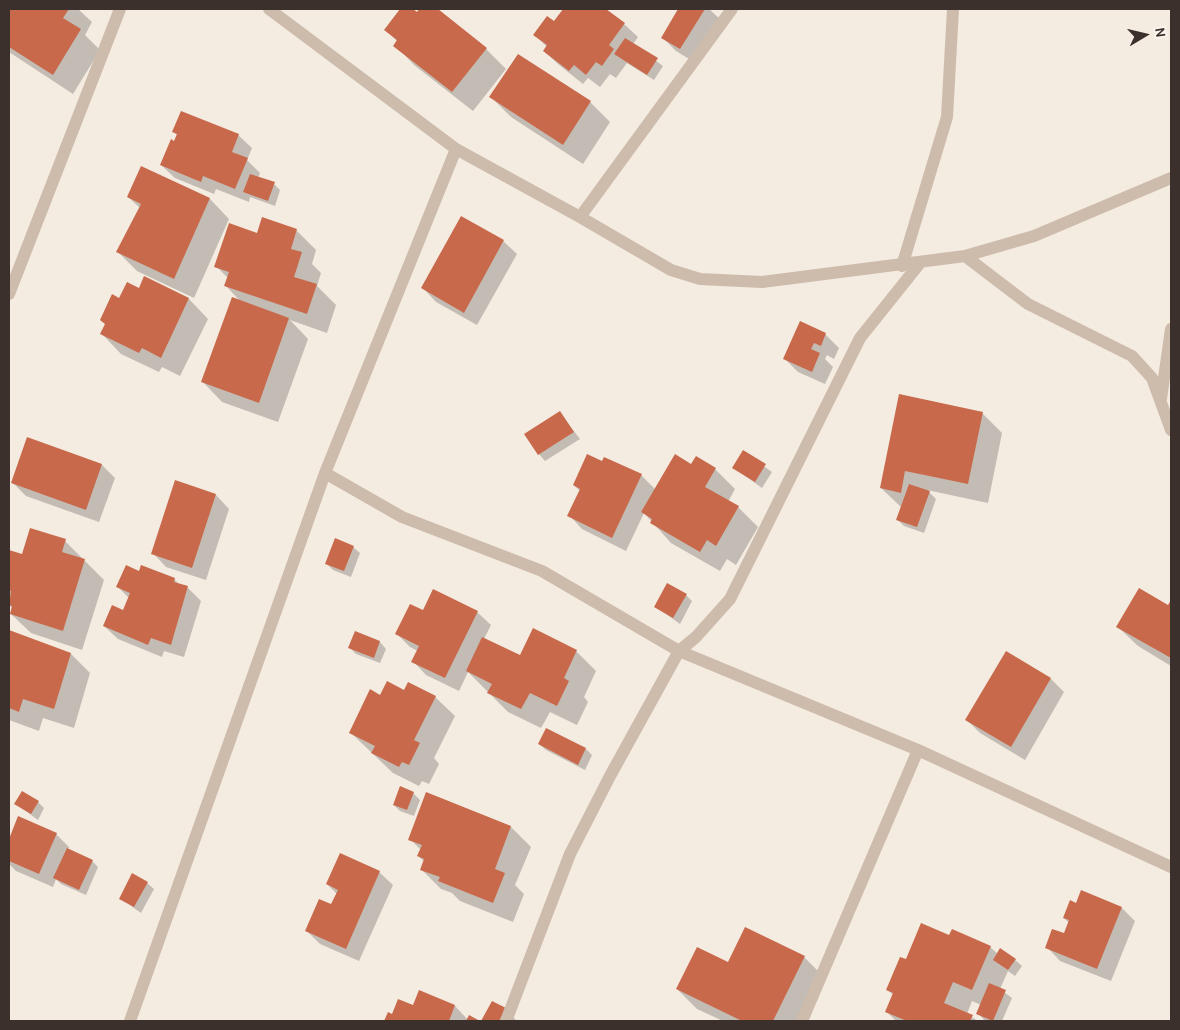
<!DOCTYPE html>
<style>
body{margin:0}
#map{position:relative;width:1180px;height:1030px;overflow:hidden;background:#f4ebe1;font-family:Karla,sans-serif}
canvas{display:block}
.frame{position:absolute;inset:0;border:10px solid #3b302b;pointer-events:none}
.north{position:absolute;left:1120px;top:10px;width:50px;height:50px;-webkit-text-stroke:4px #fbf5ee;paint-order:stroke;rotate:81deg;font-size:14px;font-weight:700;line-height:20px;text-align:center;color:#3b302b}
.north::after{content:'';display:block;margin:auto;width:18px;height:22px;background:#3b302b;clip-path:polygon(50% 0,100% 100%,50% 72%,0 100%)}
</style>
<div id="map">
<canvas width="1180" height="1030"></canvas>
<div class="frame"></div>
<div class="north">N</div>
</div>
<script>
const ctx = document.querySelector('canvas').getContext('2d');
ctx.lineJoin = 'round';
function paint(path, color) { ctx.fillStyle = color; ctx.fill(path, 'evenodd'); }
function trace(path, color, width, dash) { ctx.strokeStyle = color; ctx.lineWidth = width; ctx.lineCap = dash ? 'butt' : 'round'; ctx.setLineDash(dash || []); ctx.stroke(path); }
paint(new Path2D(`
 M 9,9 L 78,9 L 92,22 L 85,35 L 100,50 L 73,94 L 9,52 Z
 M 402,9 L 411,9 L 417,14 L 421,9 L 435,9 L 486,49 L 506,69 L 473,111 L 414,65 L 395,45 L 398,42 L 386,30 Z
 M 564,9 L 604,9 L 624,24 L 638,37 L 633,44 L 663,66 L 654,80 L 627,63 L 616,78 L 610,74 L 600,87 L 588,78 L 583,84 L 558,64 L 544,51 L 547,47 L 535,35 L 554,23 Z
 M 680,9 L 709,9 L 720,19 L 694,62 L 676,51 L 663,38 Z
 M 491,97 L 590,102 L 610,122 L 583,164 L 511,117 Z
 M 174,132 L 238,135 L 252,148 L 247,160 L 260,173 L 258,178 L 274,184 L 280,190 L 275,206 L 250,197 L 249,202 L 216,189 L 214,194 L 175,178 L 161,165 L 178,136 Z
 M 141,168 L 210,199 L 229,219 L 194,298 L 137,271 L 117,251 L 140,208 L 128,197 Z
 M 462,218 L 503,241 L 517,254 L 477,325 L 436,302 L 423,288 Z
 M 296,230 L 316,250 L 312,264 L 321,273 L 317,286 L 336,305 L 327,333 L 290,320 L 308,339 L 278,422 L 222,402 L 203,382 L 241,302 L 226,286 L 228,278 L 216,266 L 258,235 Z
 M 145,278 L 189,299 L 208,319 L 180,376 L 162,367 L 159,372 L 121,354 L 102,334 L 106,325 L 101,320 L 140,290 Z
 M 800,323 L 825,334 L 839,348 L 834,359 L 827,355 L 825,359 L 833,367 L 825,384 L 798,372 L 784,358 Z
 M 560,413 L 580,439 L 545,461 L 539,454 Z
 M 982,413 L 1002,433 L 988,503 L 927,490 L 936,499 L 924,533 L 904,526 L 898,520 L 902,508 L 881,488 Z
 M 744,452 L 772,472 L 762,488 L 734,468 Z
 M 605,458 L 641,475 L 656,490 L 692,466 L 696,458 L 715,469 L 735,489 L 728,502 L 738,507 L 758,527 L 736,565 L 727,559 L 720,571 L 671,543 L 644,513 L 626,551 L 582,529 L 569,515 L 580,491 L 574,485 L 602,463 Z
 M 102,465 L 115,478 L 99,522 L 26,496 L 12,482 Z
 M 176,482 L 216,495 L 229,509 L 206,580 L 166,567 L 153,553 Z
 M 65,541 L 104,580 L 82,650 L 31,633 L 11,614 L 13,609 L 9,605 L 9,551 L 23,556 Z
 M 353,547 L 360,553 L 351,577 L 333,570 L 326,563 Z
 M 140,573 L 174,579 L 180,585 L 187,587 L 201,601 L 184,657 L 164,651 L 162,657 L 118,639 L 104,626 L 124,612 L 129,598 L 118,587 Z
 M 686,595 L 692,601 L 680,624 L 656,607 Z
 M 1171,602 L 1171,666 L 1138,646 L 1118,627 L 1169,607 Z
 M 424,612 L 477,612 L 491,625 L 484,639 L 520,657 L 576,651 L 596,671 L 584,697 L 588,702 L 577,725 L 550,712 L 541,728 L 508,712 L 468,672 L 459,691 L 426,675 L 413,661 L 418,651 L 410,647 L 397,634 Z
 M 9,631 L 71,654 L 90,673 L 74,728 L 43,718 L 39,731 L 9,720 Z
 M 355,633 L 380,642 L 386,649 L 380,663 L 356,654 L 350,648 Z
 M 1006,653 L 1051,679 L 1064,692 L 1025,760 L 980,733 L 967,720 Z
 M 405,692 L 435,697 L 455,716 L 434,758 L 439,764 L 429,784 L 422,781 L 419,786 L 393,773 L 350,732 L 381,697 Z
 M 539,744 L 586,749 L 592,755 L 585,770 L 546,750 Z
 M 413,793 L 420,800 L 414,816 L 400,811 L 394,805 Z
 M 427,794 L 511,827 L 531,847 L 515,885 L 524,894 L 513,922 L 460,901 L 452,893 L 441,889 L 422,870 L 425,862 L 418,856 L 421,850 L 410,839 Z
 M 38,802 L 44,808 L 38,820 L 16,804 Z
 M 19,818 L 56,834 L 69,847 L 68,850 L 92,861 L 98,867 L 86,895 L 61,884 L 56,879 L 53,887 L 16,871 L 9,864 L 9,842 Z
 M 379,872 L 393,885 L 359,961 L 320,944 L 306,930 L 332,906 L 337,894 L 327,884 Z
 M 147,883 L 154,889 L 141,913 L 120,898 Z
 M 1076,905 L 1122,908 L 1135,921 L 1111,981 L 1060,961 L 1047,947 L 1064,935 L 1069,923 L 1064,918 Z
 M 949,937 L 990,947 L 998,954 L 1015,960 L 1022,966 L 1015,976 L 1008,971 L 1000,989 L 1012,998 L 1002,1021 L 984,1020 L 978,1013 L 981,1005 L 972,1001 L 967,1014 L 978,1021 L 896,1021 L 887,1012 L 894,996 L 888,990 L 907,961 Z
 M 804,957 L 824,977 L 802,1021 L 723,1021 L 697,1009 L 677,989 L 729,964 Z
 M 493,1002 L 505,1009 L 517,1021 L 483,1021 Z
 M 414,1006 L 455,1006 L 468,1020 L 470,1017 L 477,1021 L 385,1021 L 388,1014 L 393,1016 Z`), '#0003');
paint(new Path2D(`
 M 9,9 L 69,9 L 63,18 L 81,29 L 53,75 L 9,47 Z
 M 400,9 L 413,9 L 417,12 L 419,9 L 438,9 L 487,48 L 452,92 L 393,46 L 397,40 L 384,30 Z
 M 563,9 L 606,9 L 625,23 L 609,45 L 614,49 L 602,66 L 596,62 L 586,75 L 574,65 L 569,71 L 543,51 L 547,45 L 533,35 L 547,16 L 554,21 Z
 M 678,9 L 705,9 L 680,49 L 661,38 Z
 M 625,38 L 658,58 L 647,75 L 614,54 Z
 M 518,54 L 591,101 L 563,145 L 489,97 Z
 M 181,111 L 239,134 L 232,152 L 248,158 L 235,189 L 203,176 L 201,182 L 160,165 L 171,139 L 174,141 L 177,134 L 172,132 Z
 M 141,166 L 210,198 L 174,279 L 116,252 L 141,204 L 127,197 Z
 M 250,174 L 275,182 L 268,201 L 243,192 Z
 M 461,216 L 504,240 L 464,313 L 421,288 Z
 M 262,217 L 297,229 L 291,249 L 302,252 L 294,277 L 317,284 L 307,314 L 224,286 L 229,272 L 214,267 L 229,223 L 257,233 Z
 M 144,276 L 189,298 L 161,358 L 142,348 L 139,353 L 100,334 L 105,324 L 100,320 L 112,294 L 119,298 L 127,282 L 139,288 Z
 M 232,297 L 289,318 L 259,403 L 201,382 Z
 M 800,321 L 826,333 L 821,346 L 814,343 L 811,349 L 820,353 L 812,372 L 783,359 Z
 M 899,394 L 983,412 L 968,484 L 905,471 L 901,493 L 880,488 Z
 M 560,411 L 574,432 L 538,455 L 524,434 Z
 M 27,437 L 102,464 L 86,510 L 11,483 Z
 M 743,450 L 766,464 L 755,482 L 732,468 Z
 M 587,454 L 602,461 L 604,457 L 642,474 L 612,538 L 567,516 L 580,489 L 573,485 Z
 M 675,454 L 691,464 L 696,456 L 716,468 L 705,487 L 739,506 L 716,546 L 707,540 L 700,552 L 650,523 L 652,519 L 641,512 Z
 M 175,480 L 216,494 L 192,568 L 151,554 Z
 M 909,484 L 930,491 L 917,527 L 896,520 Z
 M 30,528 L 66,539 L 62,552 L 85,559 L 63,631 L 10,614 L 12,606 L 9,605 L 11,591 L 9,590 L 9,550 L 22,554 Z
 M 335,538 L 354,546 L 344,571 L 325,564 Z
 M 126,565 L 139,571 L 141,565 L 175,578 L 174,582 L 188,586 L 171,645 L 151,638 L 148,645 L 103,626 L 112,605 L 123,610 L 130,593 L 116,587 Z
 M 667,583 L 687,594 L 673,618 L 654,607 Z
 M 1139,588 L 1168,605 L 1171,600 L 1171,658 L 1116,627 Z
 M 433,589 L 478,611 L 445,678 L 411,662 L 419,646 L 395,634 L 410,604 L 423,610 Z
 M 533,628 L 577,650 L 564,678 L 569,681 L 557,706 L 530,693 L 521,709 L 487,693 L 492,684 L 466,671 L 482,637 L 520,655 Z
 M 9,630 L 71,653 L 54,709 L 23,699 L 19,712 L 9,708 Z
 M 355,631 L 380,641 L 374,658 L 348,648 Z
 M 1006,651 L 1051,678 L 1011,747 L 965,720 Z
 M 387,681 L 404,690 L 408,682 L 436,696 L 414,740 L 420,743 L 409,765 L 402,762 L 399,767 L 371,753 L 375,746 L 349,733 L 370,689 L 380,695 Z
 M 546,728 L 586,748 L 578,765 L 538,744 Z
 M 400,786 L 414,792 L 407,810 L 393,805 Z
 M 22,791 L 39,801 L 31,814 L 14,804 Z
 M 426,792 L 511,826 L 495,869 L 505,873 L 493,903 L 438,881 L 440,877 L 420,870 L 424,859 L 417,856 L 422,845 L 408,840 Z
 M 18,816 L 57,833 L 39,874 L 9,861 L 9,839 Z
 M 67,848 L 93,860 L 79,890 L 53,878 Z
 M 340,853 L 380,871 L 346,949 L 305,931 L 319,899 L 331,904 L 338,890 L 326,884 Z
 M 132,873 L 148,882 L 134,907 L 119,899 Z
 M 1081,890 L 1122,907 L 1097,969 L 1045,948 L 1052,929 L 1064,933 L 1069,920 L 1063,918 L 1070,900 L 1076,903 Z
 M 921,923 L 949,935 L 952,929 L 991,946 L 972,990 L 953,982 L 944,1003 L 973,1015 L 970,1021 L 907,1021 L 885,1012 L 893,993 L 886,990 L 900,957 L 906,959 Z
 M 745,927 L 805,956 L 773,1021 L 742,1021 L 676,989 L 697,947 L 728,962 Z
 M 1000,948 L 1016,959 L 1008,970 L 993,960 Z
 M 989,983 L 1006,990 L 993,1021 L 976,1014 Z
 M 419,990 L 455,1005 L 449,1021 L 384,1021 L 388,1012 L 392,1014 L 398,999 L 413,1005 Z
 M 492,1001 L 506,1008 L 499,1021 L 481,1021 Z
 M 469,1015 L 480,1021 L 466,1021 Z`), '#c8694b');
trace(new Path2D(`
 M 269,9 L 456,149 L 580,217 L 671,270 L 700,279 L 762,282 L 965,256 L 1034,236 L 1171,178
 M 580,217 L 732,9
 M 965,256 L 1028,304 L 1132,356 L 1152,378 L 1171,430
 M 902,266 L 947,117 L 953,9
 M 9,294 L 120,9
 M 1161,399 L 1171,329
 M 325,473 L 402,517 L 542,571 L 679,651 L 918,750 L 1171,867
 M 130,1021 L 325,473 L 456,149
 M 506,1021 L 570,854 L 610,776 L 679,651 L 696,637 L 730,599 L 860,338 L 920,263
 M 802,1021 L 918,750`), '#cdbbac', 12);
</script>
